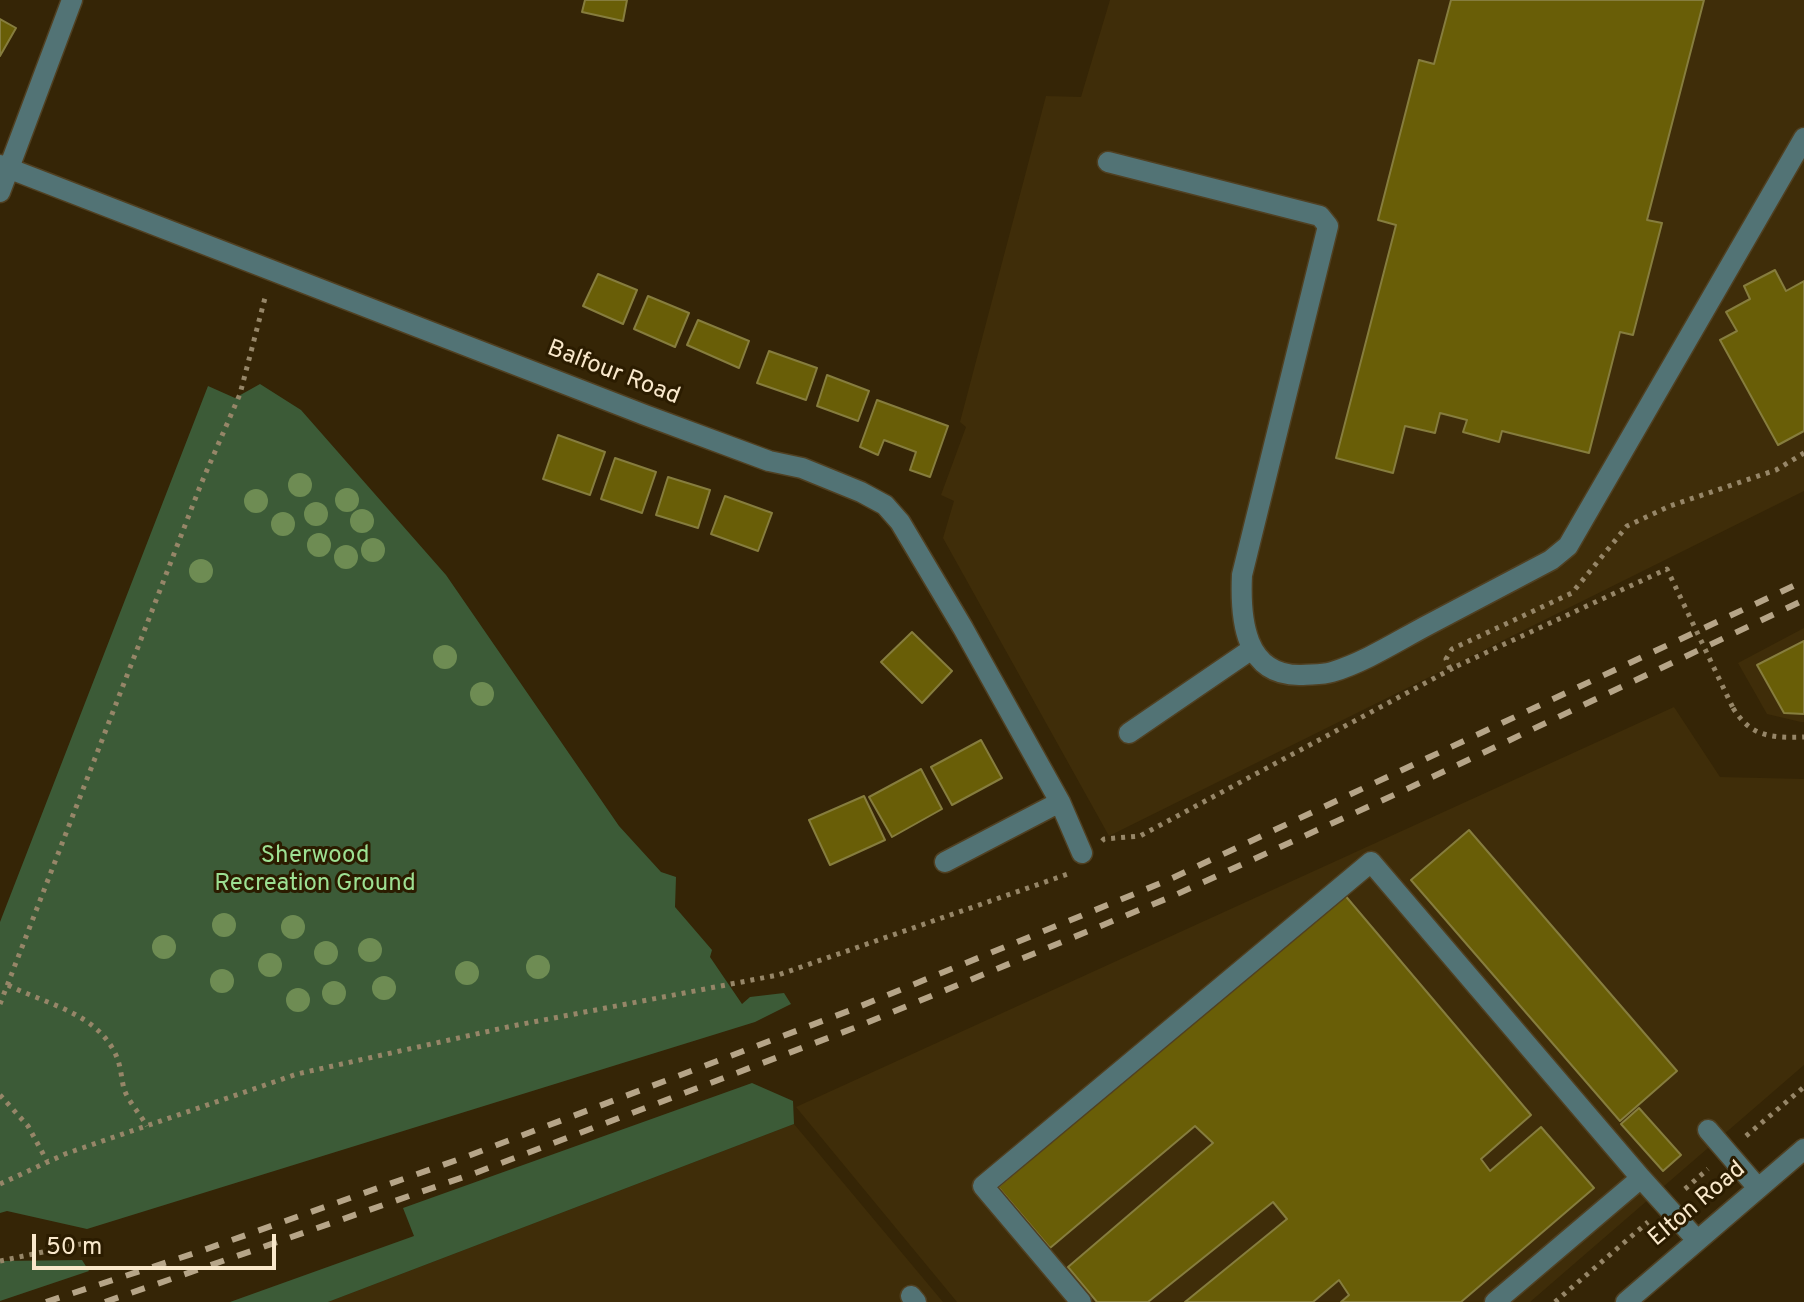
<!DOCTYPE html>
<style>
body{margin:0}
#map{position:relative;width:1804px;height:1302px;overflow:hidden;background:#352506;font-family:Overpass,sans-serif}
canvas{display:block}
.scale{position:absolute;left:32px;top:1234px;width:244px;height:36px;box-sizing:border-box;border:4px solid #f9e8cb;border-top:0;padding-left:10px;font-size:24px;line-height:28px;white-space:nowrap;color:#f9e8cb;-webkit-text-stroke:6px #2b1c00;paint-order:stroke}
</style>
<div id="map">
<canvas width="1804" height="1302"></canvas>
<div class="scale">50 m</div>
</div>
<script>
const ctx = document.querySelector('canvas').getContext('2d');
ctx.lineJoin = 'round';
function paint(path, color) { ctx.fillStyle = color; ctx.fill(path, 'evenodd'); }
function trace(path, color, width, dash) { ctx.strokeStyle = color; ctx.lineWidth = width; ctx.lineCap = dash ? 'butt' : 'round'; ctx.setLineDash(dash || []); ctx.stroke(path); }
function write(font, color, halo, rows, align = 'center') {
  ctx.font = font + ' Overpass,sans-serif'; ctx.lineWidth = 6; ctx.setLineDash([]); ctx.textBaseline = 'middle'; ctx.strokeStyle = halo; ctx.fillStyle = color; for (const [text, x, y, turn = 0] of rows) {
    ctx.save(); ctx.translate(x, y); ctx.rotate((+turn || 0) * Math.PI / 180); ctx.textAlign = isNaN(turn) ? turn : align; if (halo) ctx.strokeText(text, 0, 0); ctx.fillText(text, 0, 0); ctx.restore();
  }
}
paint(new Path2D(`
 M 1110,0 L 1804,0 L 1804,491 L 1109,836 L 943,538 L 954,501 L 941,495 L 966,427 L 960,422 L 1046,96 L 1081,97 Z
 M 1804,628 L 1804,722 L 1801,722 L 1767,714 L 1738,663 Z
 M 1674,707 L 1720,777 L 1804,779 L 1804,1065 L 1530,1302 L 957,1302 L 796,1107 Z
 M 794,1124 L 943,1302 L 328,1302 Z`), '#3f2d09');
paint(new Path2D(`
 M 260,384 L 301,410 L 446,575 L 619,826 L 661,872 L 676,877 L 675,907 L 712,950 L 710,957 L 742,1004 L 750,997 L 784,993 L 791,1004 L 755,1022 L 87,1229 L 7,1211 L 0,1213 L 0,922 L 208,386 L 235,398 Z
 M 752,1083 L 793,1101 L 794,1124 L 328,1302 L 230,1302 L 414,1236 L 403,1208 Z
 M 82,1260 L 89,1271 L 0,1301 L 0,1261 Z`), '#3c5b37');
const building = new Path2D(`
 M 585,0 L 627,0 L 623,21 L 582,12 Z
 M 1451,0 L 1704,0 L 1647,220 L 1662,223 L 1633,335 L 1620,332 L 1589,453 L 1502,431 L 1499,442 L 1463,432 L 1467,420 L 1440,413 L 1435,433 L 1405,426 L 1393,473 L 1336,458 L 1396,225 L 1378,220 L 1419,60 L 1434,64 Z
 M 0,19 L 16,28 L 0,56 Z
 M 1775,270 L 1786,291 L 1804,281 L 1804,431 L 1778,445 L 1720,340 L 1737,331 L 1726,312 L 1750,299 L 1744,286 Z
 M 598,274 L 637,290 L 623,324 L 583,306 Z
 M 648,296 L 689,313 L 675,347 L 634,329 Z
 M 698,320 L 749,341 L 739,368 L 687,345 Z
 M 769,351 L 817,368 L 806,400 L 757,383 Z
 M 827,375 L 869,391 L 858,421 L 817,406 Z
 M 877,400 L 948,426 L 930,477 L 910,470 L 916,452 L 884,440 L 878,455 L 860,447 Z
 M 558,435 L 605,452 L 590,495 L 543,479 Z
 M 615,458 L 656,472 L 642,513 L 601,499 Z
 M 668,477 L 710,490 L 698,528 L 656,515 Z
 M 725,496 L 772,513 L 758,551 L 711,534 Z
 M 912,632 L 952,671 L 922,703 L 881,662 Z
 M 1804,641 L 1804,714 L 1784,713 L 1757,665 Z
 M 981,740 L 1002,778 L 952,805 L 931,767 Z
 M 921,769 L 942,809 L 892,837 L 869,797 Z
 M 864,796 L 885,840 L 830,865 L 809,820 Z
 M 1469,830 L 1677,1071 L 1620,1121 L 1411,880 Z
 M 1343,893 L 1531,1115 L 1481,1159 L 1490,1171 L 1541,1127 L 1594,1188 L 1461,1302 L 1341,1302 L 1349,1295 L 1339,1280 L 1313,1302 L 1185,1302 L 1287,1219 L 1273,1202 L 1148,1302 L 1097,1302 L 1068,1267 L 1213,1143 L 1195,1126 L 1050,1248 L 998,1187 Z
 M 1639,1108 L 1681,1155 L 1663,1171 L 1621,1124 Z`);
paint(building, '#695e07');
trace(building, '#867d3e', 2);
const minor = new Path2D(`
 M 1108,162 L 1320,216 L 1328,226 L 1242,575 C 1240,618 1244,677 1302,675 C 1312,674 1322,675 1332,672 C 1365,662 1396,642 1426,626 C 1468,604 1510,582 1551,560 L 1568,546 L 1804,138
 M 0,165 L 645,415 L 769,461 L 802,468 L 861,492 L 885,505 L 900,522 L 963,628 L 1060,802 L 1082,853
 M 0,192 L 72,0
 M 1129,733 L 1252,649
 M 945,862 L 1060,802
 M 1708,1130 L 1758,1188
 M 911,1296 L 916,1302
 M 1081,1302 L 983,1186 L 1371,862 L 1641,1178 L 1696,1239
 M 1495,1302 L 1641,1178
 M 1626,1302 L 1804,1149`);
trace(minor, '#504022', 23);
trace(new Path2D(`
 M 1450,669 L 1446,659 L 1452,649 L 1572,593 L 1627,526 L 1670,506 L 1776,470 L 1804,453
 M 1733,708 C 1751,737 1771,738 1804,737
 M 1102,841 L 1104,839 L 1140,836 L 1457,666
 M 8,985 C 45,1004 95,1012 115,1053 C 121,1065 121,1077 124,1089 C 128,1101 140,1114 147,1126
 M 0,1004 L 201,484 L 240,394 L 266,294
 M 0,1095 L 28,1126 L 47,1161
 M 1746,1136 L 1804,1087
 M 0,1184 L 65,1154 L 297,1074 L 512,1026 L 778,975 L 1068,874
 M 1685,1189 L 1708,1169
 M 0,1261 L 81,1244 L 103,1252
 M 1555,1302 L 1648,1222`), '#968668', 5, [4, 6]);
trace(minor, '#527375', 20);
trace(new Path2D(`
 M 46,1302 L 201,1251 L 468,1156 L 851,1010 L 1166,881 L 1804,581
 M 105,1302 L 478,1172 L 854,1028 L 1173,896 L 1407,789 L 1804,600`), '#b6a588', 6, [14, 14]);
trace(new Path2D(`
 M 1457,666 L 1667,569 L 1733,708`), '#968668', 5, [4, 6]);
ctx.fillStyle = '#6e8c53';
for (const [x, y] of [
 [300,485],
 [347,500],
 [256,501],
 [316,514],
 [362,521],
 [283,524],
 [319,545],
 [373,550],
 [346,557],
 [201,571],
 [445,657],
 [482,694],
 [224,925],
 [293,927],
 [164,947],
 [370,950],
 [326,953],
 [270,965],
 [538,967],
 [467,973],
 [222,981],
 [384,988],
 [334,993],
 [298,1000]
]) { ctx.beginPath(); ctx.arc(x, y, 12, 0, 2 * Math.PI); ctx.fill(); }
write('24px', '#f9e8cb', '#2b1c00', [
 ["Balfour Road",613,374,21],
 ["Elton Road",1698,1205,-40]
]);
write('24px', '#9de092', '#2b1c00', [
 ["Sherwood",315,857],
 ["Recreation Ground",315,885]
]);
</script>
